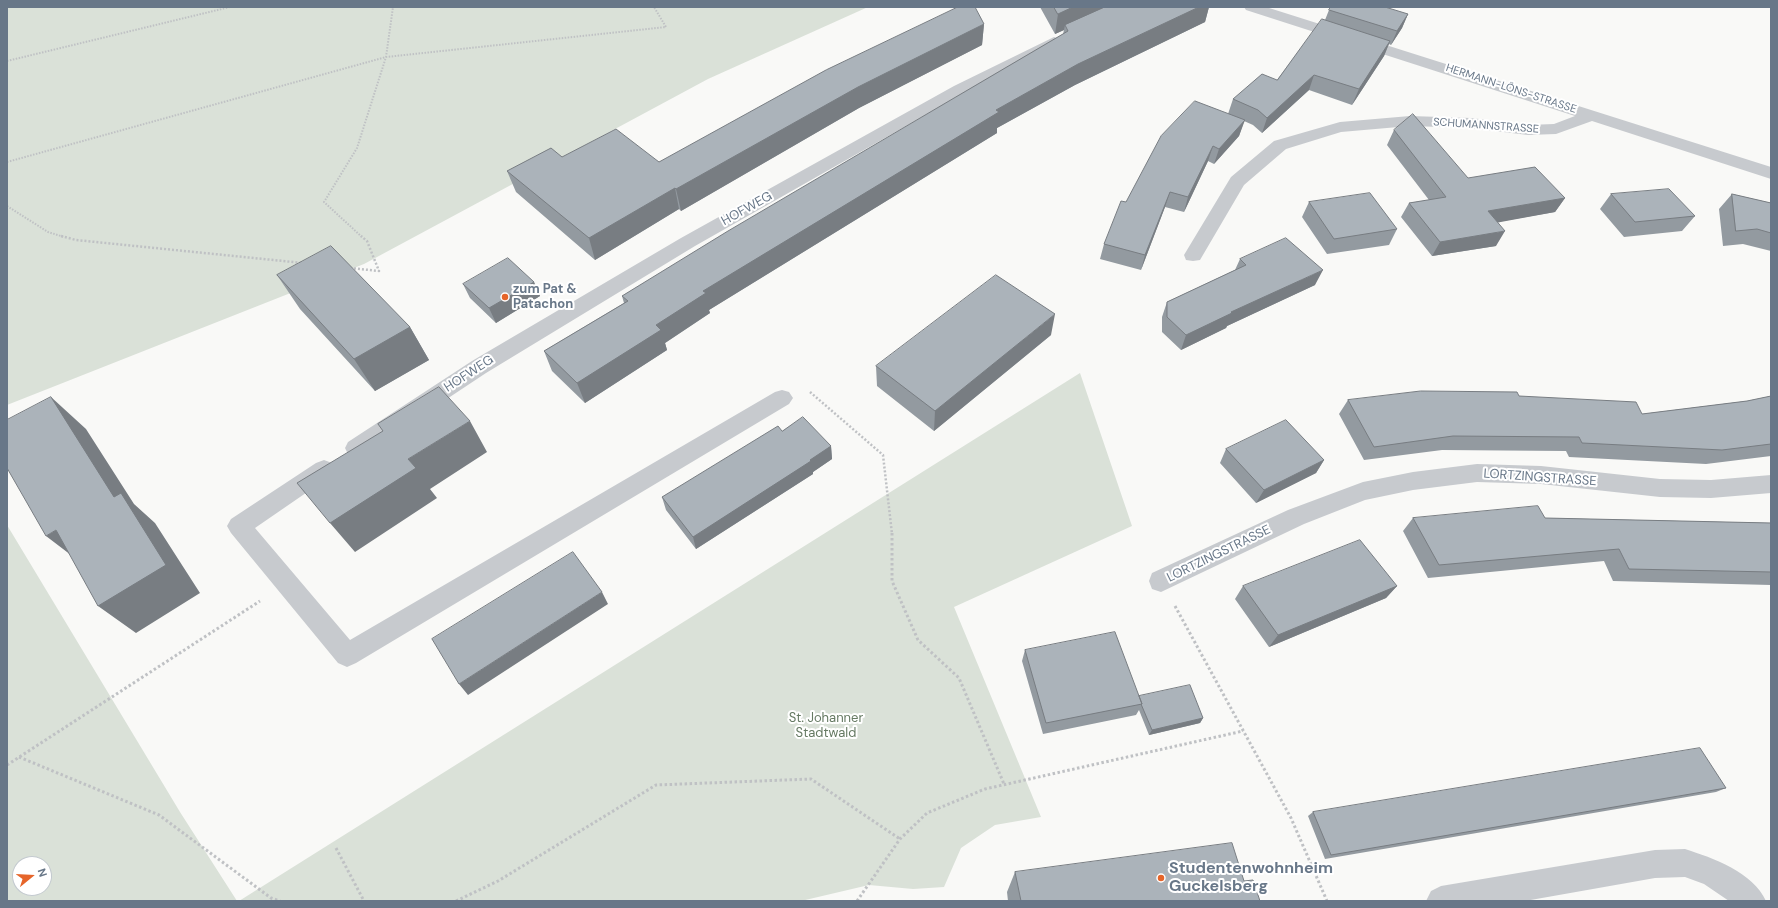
<!DOCTYPE html>
<meta charset="utf-8">
<style>
body{margin:0}
#map{position:relative;width:1778px;height:908px;overflow:hidden;background:#f9f9f7;font-family:"DM Sans",sans-serif}
canvas{display:block}
.frame{position:absolute;inset:0;border:8px solid #687788;pointer-events:none}
.north{position:absolute;left:12px;top:856px;width:40px;height:40px;box-sizing:border-box;background:#fff;border:1px solid #c3c9cf;border-radius:50%;rotate:72deg;font-size:11px;font-weight:700;line-height:16px;text-align:center;color:#687788}
.north::after{content:'';display:block;margin:auto;width:14px;height:18px;background:#e6652a;clip-path:polygon(50% 0,100% 100%,50% 72%,0 100%)}
</style>
<div id="map">
<canvas width="1778" height="908"></canvas>
<div class="frame"></div>
<div class="north">N</div>
</div>
<script>
const ctx = document.querySelector('canvas').getContext('2d');
ctx.lineJoin = 'round';
function paint(path, color) { ctx.fillStyle = color; ctx.fill(path, 'evenodd'); }
function trace(path, color, width, dash) { ctx.strokeStyle = color; ctx.lineWidth = width; ctx.lineCap = dash ? 'butt' : 'round'; ctx.setLineDash(dash || []); ctx.stroke(path); }
function write(font, color, halo, rows, align = 'center') {
  ctx.font = font + ' "DM Sans",sans-serif'; ctx.lineWidth = 4; ctx.setLineDash([]); ctx.textBaseline = 'middle'; ctx.strokeStyle = halo; ctx.fillStyle = color; for (const [text, x, y, turn = 0] of rows) {
    ctx.save(); ctx.translate(x, y); ctx.rotate((+turn || 0) * Math.PI / 180); ctx.textAlign = isNaN(turn) ? turn : align; if (halo) ctx.strokeText(text, 0, 0); ctx.fillText(text, 0, 0); ctx.restore();
  }
}
paint(new Path2D(`
 M 7,7 L 868,7 L 708,79 L 364,264 L 7,405 Z
 M 1080,373 L 1132,526 L 954,607 L 1041,817 L 995,825 L 961,848 L 944,887 L 913,889 L 869,885 L 801,901 L 239,901 Z
 M 7,525 L 180,812 L 237,901 L 7,901 ZM 20,864 L 44,864 L 44,888 L 20,888 Z`), '#dae1d8');
trace(new Path2D(`
 M 7,61 L 230,7
 M 7,162 L 386,57 L 666,27 L 654,7
 M 7,206 L 48,232 L 64,237
 M 362,237 L 324,202 L 357,148 L 386,57 L 393,7`), '#bfc1c4', 2, [1.5, 1.5]);
trace(new Path2D(`
 M 61,236 L 76,240 L 303,263
 M 350,268 L 379,271 L 367,241 L 361,236
 M 810,392 L 883,455 L 892,534`), '#bfc1c4', 2.5, [2, 2]);
trace(new Path2D(`
 M 892,533 L 892,581 L 918,640 L 959,678 L 1004,784
 M 1175,606 L 1291,818 L 1327,901
 M 19,757 L 159,815 L 271,898 L 280,901
 M 7,765 L 260,601
 M 336,848 L 364,901
 M 456,901 L 498,881 L 656,785 L 811,779 L 900,839
 M 857,901 L 900,839 L 927,813 L 985,789 L 1243,731`), '#bfc1c4', 3, [2.5, 2.5]);
paint(new Path2D(`
 M 1244,7 L 1266,7 L 1771,167 L 1771,179 L 1592,121 L 1556,134 L 1528,135 L 1471,128 L 1410,126 L 1341,132 L 1286,149 L 1244,185 L 1200,260 L 1193,261 L 1186,260 L 1184,255 L 1231,177 L 1274,141 L 1340,122 L 1410,116 L 1471,118 L 1528,125 L 1554,124 L 1575,116 L 1246,10 Z
 M 1054,37 L 1059,39 L 1062,42 L 1059,45 L 966,92 L 695,246 L 486,373 L 364,454 L 356,457 L 348,454 L 345,448 L 348,442 L 472,361 L 681,238 L 954,86 Z
 M 782,390 L 789,392 L 793,398 L 789,404 L 356,663 L 347,667 L 338,663 L 231,533 L 227,526 L 231,519 L 316,463 L 324,460 L 332,463 L 335,469 L 332,475 L 255,528 L 350,640 L 775,392 Z
 M 1477,464 L 1541,466 L 1660,479 L 1711,480 L 1771,475 L 1771,493 L 1711,498 L 1660,497 L 1541,484 L 1477,482 L 1413,490 L 1365,500 L 1304,524 L 1161,592 L 1152,589 L 1149,581 L 1152,573 L 1288,510 L 1363,482 L 1413,472 Z
 M 1685,849 C 1713,858 1753,872 1766,901 L 1729,901 L 1704,884 L 1685,877 L 1655,878 L 1525,901 L 1426,901 L 1431,891 L 1441,886 L 1655,850 Z`), '#c7cace');
paint(new Path2D(`
 M 1040,7 L 1209,7 L 1205,22 L 1075,85 L 997,128 L 997,133 L 709,310 L 710,313 L 665,343 L 667,350 L 585,403 L 552,371 L 544,351 L 624,303 L 622,296 L 1063,34 L 1064,30 L 1055,34 Z
 M 1329,10 L 1408,14 L 1402,28 L 1391,45 L 1389,44 L 1384,56 L 1352,105 L 1309,90 L 1262,133 L 1253,125 L 1244,121 L 1239,136 L 1214,164 L 1208,161 L 1184,212 L 1165,207 L 1141,270 L 1100,259 L 1104,244 L 1126,202 L 1228,114 L 1233,99 L 1277,80 L 1325,20 Z
 M 984,24 L 982,45 L 859,108 L 681,211 L 679,209 L 595,260 L 516,192 L 507,171 L 562,157 L 659,162 Z
 M 1394,130 L 1468,178 L 1565,198 L 1555,212 L 1497,222 L 1496,246 L 1432,256 L 1401,217 L 1409,203 L 1429,200 L 1387,145 Z
 M 1611,194 L 1695,216 L 1682,231 L 1624,237 L 1600,209 Z
 M 1732,194 L 1771,203 L 1771,251 L 1743,244 L 1723,246 L 1719,209 Z
 M 1309,202 L 1397,229 L 1389,245 L 1327,254 L 1302,217 Z
 M 1240,259 L 1315,285 L 1227,326 L 1226,328 L 1181,350 L 1162,332 L 1162,317 L 1167,302 L 1235,270 Z
 M 277,275 L 410,327 L 429,360 L 375,391 L 300,309 Z
 M 534,282 L 540,296 L 496,323 L 470,298 L 463,284 Z
 M 1051,335 L 934,431 L 877,386 L 876,366 Z
 M 1519,396 L 1642,414 L 1747,401 L 1771,396 L 1771,456 L 1706,464 L 1569,457 L 1566,451 L 1442,450 L 1364,460 L 1339,414 L 1348,400 Z
 M 782,431 L 831,446 L 832,459 L 813,472 L 813,474 L 696,549 L 666,510 L 662,497 Z
 M 1226,449 L 1324,460 L 1316,473 L 1256,503 L 1220,463 Z
 M 1413,518 L 1545,518 L 1771,523 L 1771,585 L 1613,581 L 1604,561 L 1428,578 L 1403,531 Z
 M 1243,586 L 1397,586 L 1386,598 L 1269,647 L 1235,599 Z
 M 1025,650 L 1139,696 L 1203,718 L 1200,723 L 1149,735 L 1139,710 L 1136,715 L 1043,734 L 1022,661 Z
 M 1726,788 L 1716,792 L 1325,859 L 1308,816 L 1313,812 Z
 M 1015,872 L 1244,881 L 1260,901 L 1008,901 L 1007,892 Z`), '#939aa0');
paint(new Path2D(`
 M 1073,7 L 1116,7 L 1065,25 L 1064,30 L 1055,34 L 1058,14 Z
 M 1199,7 L 1209,7 L 1205,22 L 1075,85 L 997,128 L 997,133 L 709,310 L 710,313 L 665,343 L 667,350 L 585,403 L 577,383 L 703,291 L 996,110 L 1078,64 Z
 M 1408,14 L 1402,28 L 1391,45 L 1397,31 Z
 M 984,24 L 982,45 L 859,108 L 681,211 L 676,189 L 858,87 Z
 M 1390,41 L 1384,56 L 1352,105 L 1359,89 Z
 M 1314,75 L 1309,90 L 1262,133 L 1267,118 Z
 M 1245,120 L 1239,136 L 1214,164 L 1219,149 Z
 M 1213,146 L 1208,161 L 1184,212 L 1188,197 Z
 M 675,188 L 679,209 L 595,260 L 589,238 Z
 M 1170,192 L 1165,207 L 1141,270 L 1145,255 Z
 M 1565,198 L 1555,212 L 1479,226 L 1488,211 Z
 M 1505,231 L 1496,246 L 1432,256 L 1440,242 Z
 M 1323,270 L 1315,285 L 1227,326 L 1226,328 L 1181,350 L 1186,335 L 1231,312 Z
 M 534,282 L 540,296 L 496,323 L 489,308 Z
 M 1055,314 L 1051,335 L 934,431 L 935,411 Z
 M 410,327 L 429,360 L 375,391 L 354,359 Z
 M 51,397 L 86,429 L 134,504 L 155,523 L 200,593 L 136,633 L 98,606 Z
 M 470,421 L 487,452 L 430,489 L 437,498 L 355,552 L 330,523 L 408,459 Z
 M 831,446 L 832,459 L 813,472 L 813,474 L 696,549 L 693,537 Z
 M 1324,460 L 1316,473 L 1256,503 L 1264,490 Z
 M 56,530 L 84,565 L 46,536 Z
 M 1397,586 L 1386,598 L 1269,647 L 1278,635 Z
 M 602,592 L 608,604 L 468,695 L 459,684 Z
 M 1203,718 L 1200,723 L 1149,735 L 1152,730 Z`), '#787d82');
const building = new Path2D(`
 M 958,7 L 975,7 L 984,24 L 858,87 L 676,189 L 675,188 L 589,238 L 507,171 L 551,148 L 562,157 L 616,129 L 659,162 L 826,70 Z
 M 1054,7 L 1073,7 L 1058,14 Z
 M 1105,7 L 1199,7 L 1078,64 L 996,110 L 999,112 L 703,291 L 706,293 L 656,325 L 661,330 L 577,383 L 544,351 L 628,301 L 622,296 L 728,231 L 1068,31 L 1065,25 Z
 M 1331,7 L 1385,7 L 1408,14 L 1397,31 L 1329,10 Z
 M 1322,19 L 1390,41 L 1359,89 L 1314,75 L 1267,118 L 1258,110 L 1233,99 L 1262,74 L 1277,80 Z
 M 1195,101 L 1245,120 L 1219,149 L 1213,146 L 1188,197 L 1170,192 L 1145,255 L 1104,244 L 1121,201 L 1126,202 L 1161,136 Z
 M 1413,114 L 1468,178 L 1535,167 L 1565,198 L 1488,211 L 1505,231 L 1440,242 L 1409,203 L 1446,197 L 1394,130 Z
 M 1669,189 L 1695,216 L 1635,222 L 1611,194 Z
 M 1370,193 L 1397,229 L 1334,239 L 1309,202 Z
 M 1732,194 L 1771,203 L 1771,233 L 1757,229 L 1736,231 Z
 M 1286,238 L 1323,270 L 1231,312 L 1232,313 L 1186,335 L 1167,317 L 1167,302 L 1246,265 L 1240,259 Z
 M 331,246 L 410,327 L 354,359 L 277,275 Z
 M 508,258 L 534,282 L 489,308 L 463,284 Z
 M 996,275 L 1055,314 L 935,411 L 876,366 Z
 M 439,387 L 470,421 L 408,459 L 416,468 L 330,523 L 297,483 L 383,431 L 378,424 Z
 M 1421,391 L 1517,392 L 1519,396 L 1636,402 L 1642,414 L 1747,401 L 1771,396 L 1771,444 L 1722,450 L 1582,443 L 1579,437 L 1453,436 L 1374,447 L 1348,400 Z
 M 51,397 L 114,497 L 121,493 L 166,565 L 98,606 L 56,530 L 46,536 L 7,468 L 7,420 Z
 M 803,417 L 831,446 L 810,460 L 811,461 L 693,537 L 662,497 L 778,426 L 782,431 Z
 M 1286,420 L 1324,460 L 1264,490 L 1226,449 Z
 M 1538,506 L 1545,518 L 1771,523 L 1771,572 L 1629,569 L 1619,549 L 1439,565 L 1413,518 Z
 M 1360,540 L 1397,586 L 1278,635 L 1243,586 Z
 M 573,552 L 602,592 L 459,684 L 432,639 Z
 M 1115,632 L 1142,704 L 1046,723 L 1025,650 Z
 M 1190,685 L 1203,718 L 1152,730 L 1141,704 L 1142,704 L 1139,696 Z
 M 1700,748 L 1726,788 L 1331,855 L 1313,812 Z
 M 1232,843 L 1244,881 L 1253,880 L 1260,901 L 1021,901 L 1015,872 Z`);
paint(building, '#abb3ba');
trace(building, '#787d82', 1);
for (const [x, y, r, color] of [
 [505,297,4,"#e6652a"],
 [1161,878,4,"#e6652a"]
]) { const dot = new Path2D(); dot.arc(x, y, r, 0, 2 * Math.PI); ctx.fillStyle = color; ctx.fill(dot); trace(dot, '#fff', 1.5); }
write('11px', '#687788', '#fff', [
 ["HERMANN-LÖNS-STRASSE",1511,89,18],
 ["SCHUMANNSTRASSE",1486,126,4]
]);
write('13px', '#687788', '#fff', [
 ["HOFWEG",747,209,-29],
 ["HOFWEG",469,374,-33],
 ["LORTZINGSTRASSE",1540,478,4],
 ["LORTZINGSTRASSE",1219,554,-26]
]);
write('bold 13px', '#687788', '#fff', [
 ["zum Pat &",513,290],
 ["Patachon",513,305]
], 'left');
write('13px', '#667a63', '#fff', [
 ["St. Johanner",826,719],
 ["Stadtwald",826,734]
]);
write('bold 16px', '#687788', '#fff', [
 ["Studentenwohnheim",1169,869],
 ["Guckelsberg",1169,887]
], 'left');
</script>
